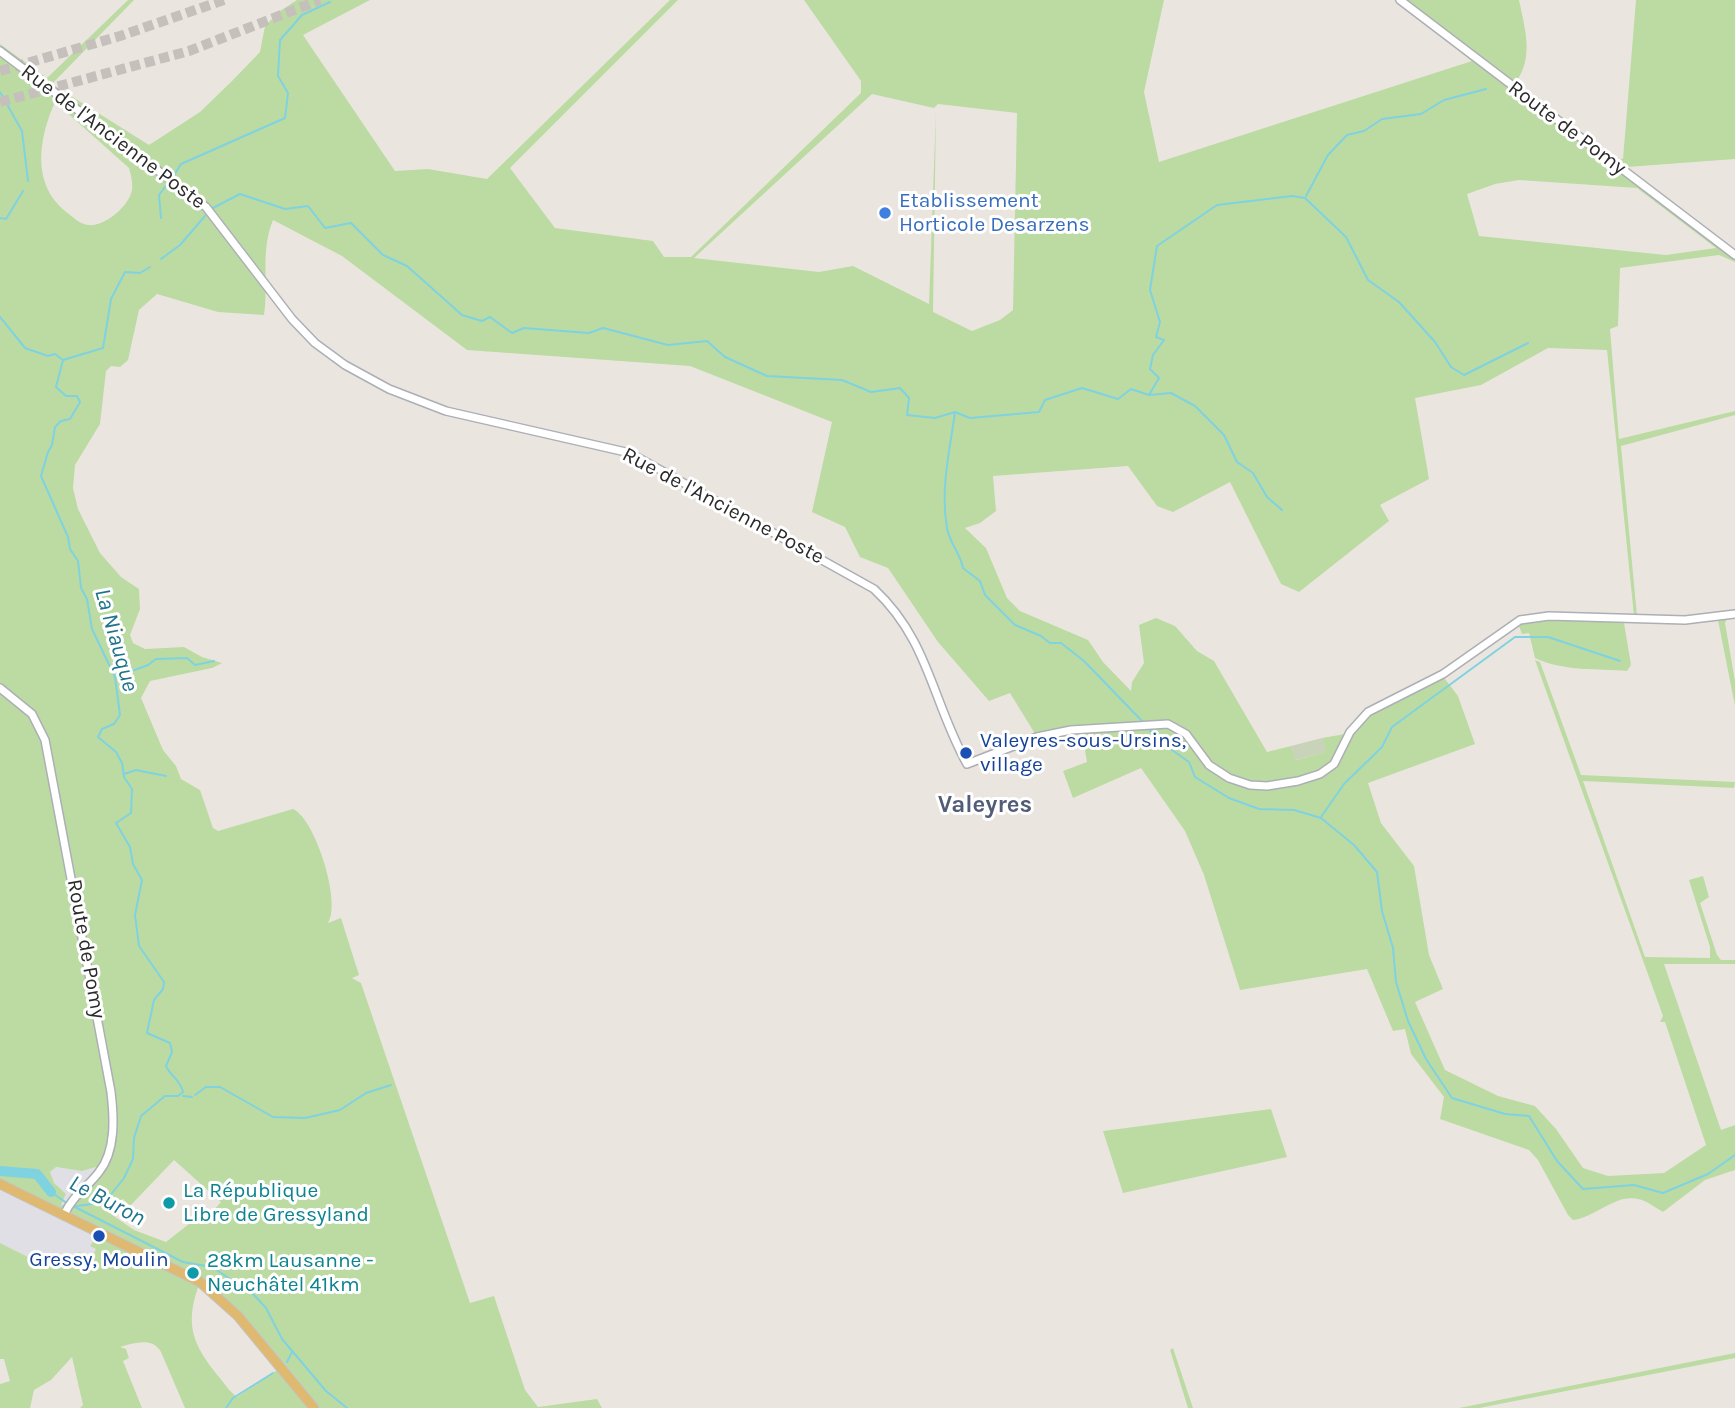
<!DOCTYPE html>
<meta charset="utf-8">
<style>
body{margin:0}
canvas{display:block;background:#ebe5e0}
</style>
<canvas width="1735" height="1408"></canvas>
<script>
const ctx = document.querySelector('canvas').getContext('2d');
ctx.lineJoin = 'round';
function paint(path, color) { ctx.fillStyle = color; ctx.fill(path, 'evenodd'); }
function trace(path, color, width, dash) { ctx.strokeStyle = color; ctx.lineWidth = width; ctx.lineCap = dash ? 'butt' : 'round'; ctx.setLineDash(dash || []); ctx.stroke(path); }
function write(font, color, halo, rows, align = 'center') {
  ctx.font = font + ' Karla,sans-serif'; ctx.lineWidth = 6; ctx.setLineDash([]); ctx.textBaseline = 'middle'; ctx.strokeStyle = halo; ctx.fillStyle = color; for (const [text, x, y, turn = 0] of rows) {
    ctx.save(); ctx.translate(x, y); ctx.rotate((+turn || 0) * Math.PI / 180); ctx.textAlign = isNaN(turn) ? turn : align; if (halo) ctx.strokeText(text, 0, 0); ctx.fillText(text, 0, 0); ctx.restore();
  }
}
paint(new Path2D(`
 M 55,1167 L 82,1171 L 96,1167 L 100,1171 L 68,1206 L 60,1205 L 66,1195 L 54,1183 L 50,1172 Z
 M 0,1184 L 100,1232 L 90,1246 L 97,1248 L 90,1262 L 73,1253 L 44,1265 L 0,1243 Z`), '#e0dfe5');
paint(new Path2D(`
 M 128,0 L 134,0 L 52,84 L 149,145 L 200,112 L 232,81 L 260,52 L 265,26 L 280,11 L 297,0 L 370,0 L 303,35 L 395,171 L 428,169 L 487,179 L 670,0 L 678,0 L 510,168 L 555,228 L 653,241 L 664,257 L 691,257 L 861,93 L 861,81 L 804,0 L 1164,0 L 1144,92 L 1159,162 L 1472,61 L 1394,0 L 1519,0 C 1525,29 1534,57 1516,82 L 1615,158 L 1623,159 L 1636,0 L 1735,0 L 1735,159 L 1627,167 L 1735,251 L 1735,262 L 1719,255 L 1620,268 L 1618,326 L 1610,329 L 1619,439 L 1735,411 L 1735,415 L 1621,446 L 1637,616 L 1696,615 L 1735,610 L 1735,617 L 1727,619 L 1725,623 L 1735,681 L 1735,706 L 1718,620 L 1624,623 L 1631,665 L 1627,671 C 1597,668 1565,672 1535,658 L 1529,633 L 1522,634 L 1516,618 L 1531,614 L 1634,616 L 1607,350 L 1548,348 L 1481,385 L 1415,398 L 1429,479 L 1380,505 L 1389,521 L 1299,592 L 1281,584 L 1230,482 L 1173,512 L 1157,506 L 1128,466 L 993,476 L 996,511 L 980,523 L 965,528 L 986,548 L 1007,598 L 1020,611 L 1088,640 L 1103,662 L 1131,691 L 1132,682 L 1144,663 L 1139,625 L 1156,618 L 1175,626 L 1197,651 L 1214,661 L 1267,752 L 1291,746 L 1296,760 L 1325,752 L 1322,738 L 1351,733 L 1368,713 L 1442,675 L 1458,696 L 1475,744 L 1368,783 L 1381,823 L 1414,866 L 1429,955 L 1443,989 L 1415,1002 L 1445,1070 L 1498,1096 L 1535,1106 L 1556,1129 L 1583,1168 L 1608,1176 L 1664,1173 L 1706,1145 L 1665,1022 L 1660,1022 L 1663,1016 L 1535,660 L 1540,662 L 1581,775 L 1735,782 L 1734,788 L 1583,781 L 1645,957 L 1710,958 L 1710,947 L 1689,880 L 1703,876 L 1709,897 L 1700,903 L 1717,955 L 1721,960 L 1735,960 L 1735,964 L 1664,964 L 1721,1130 L 1735,1125 L 1735,1170 L 1705,1180 L 1663,1212 C 1656,1208 1646,1200 1638,1199 C 1614,1194 1595,1218 1573,1220 L 1568,1215 L 1538,1160 L 1529,1150 L 1440,1119 L 1444,1097 L 1411,1054 L 1405,1029 L 1393,1031 L 1367,969 L 1240,990 L 1204,875 L 1185,831 L 1141,768 L 1073,798 L 1063,771 L 1087,762 L 1081,728 L 1037,737 L 1010,693 L 989,701 L 938,642 L 888,568 L 860,557 L 845,527 L 812,512 L 832,422 L 690,366 L 467,350 L 342,256 L 273,220 C 260,252 269,283 264,315 L 218,312 L 157,294 L 139,310 L 128,360 L 120,367 L 111,366 L 106,371 L 100,424 L 75,465 L 73,488 L 78,509 L 100,553 L 121,577 L 139,589 L 140,609 L 130,635 L 133,643 L 145,649 L 184,647 L 202,657 L 222,663 L 212,668 L 150,681 L 141,698 L 163,750 L 176,766 L 181,779 L 200,790 L 213,828 L 218,831 L 293,809 C 315,818 342,903 328,923 L 341,918 L 359,975 L 352,978 L 361,983 L 470,1303 L 494,1296 L 525,1390 L 538,1407 L 597,1399 L 602,1408 L 185,1408 L 161,1352 C 152,1337 135,1343 120,1347 L 126,1349 L 129,1358 L 123,1361 L 142,1408 L 80,1408 L 83,1405 L 72,1357 L 51,1380 L 34,1390 L 30,1408 L 0,1408 L 0,1384 L 10,1381 L 4,1359 L 0,1359 L 0,1243 L 44,1265 L 80,1252 L 90,1261 L 96,1249 L 90,1246 L 100,1232 L 0,1184 L 0,44 L 47,78 ZM 872,94 L 934,108 L 938,104 L 1017,113 L 1013,310 L 1000,320 L 972,331 L 933,312 L 936,111 L 929,304 L 853,266 L 819,272 L 694,258 ZM 55,102 L 129,168 C 131,175 133,183 132,190 C 129,206 105,227 88,225 C 79,224 72,216 65,211 C 31,183 39,138 55,102 ZM 1519,180 L 1637,188 L 1716,248 L 1666,255 L 1479,236 L 1467,194 L 1495,184 ZM 174,1160 L 221,1202 L 205,1220 L 199,1216 L 166,1242 L 134,1230 L 108,1212 L 109,1207 L 123,1199 L 130,1206 ZM 56,1167 L 82,1171 L 96,1167 L 100,1171 L 68,1206 L 61,1205 L 66,1194 L 54,1183 L 50,1172 ZM 200,1282 L 282,1367 L 237,1397 C 229,1391 225,1384 219,1377 C 192,1344 184,1324 200,1282 Z
 M 1271,1109 L 1287,1157 L 1123,1193 L 1103,1131 Z
 M 1173,1348 L 1193,1408 L 1188,1408 L 1170,1350 Z
 M 1735,1353 L 1735,1358 L 1479,1408 L 1459,1408 Z`), '#bcdba3');
paint(new Path2D(`
 M 1322,738 L 1326,752 L 1295,760 L 1291,746 Z`), '#c9d3b9');
trace(new Path2D(`
 M 0,92 L 22,131 L 28,181
 M 174,175 L 181,164 L 285,118 L 288,93 L 278,76 L 280,40 L 302,15 L 330,2
 M 1306,196 L 1328,155 L 1347,135 L 1364,131 L 1382,119 L 1421,114 L 1444,100 L 1486,89
 M 213,208 L 240,194 L 285,209 L 308,206 L 325,228 L 351,223 L 383,255 L 407,266 L 462,315 L 482,321 L 490,317 L 512,333 L 524,328 L 589,333 L 603,328 L 668,345 L 707,341 L 725,357 L 767,376 L 842,380 L 871,392 L 900,388 L 909,398 L 907,415 L 935,418 L 955,412 C 950,450 940,489 947,528 C 950,544 960,553 963,568 L 980,581 L 985,595 L 1015,625 L 1041,636 L 1050,643 L 1061,643 L 1084,661 L 1143,722
 M 0,218 L 6,219 L 23,191
 M 161,218 L 159,195 L 168,183
 M 161,259 L 180,245 L 205,216
 M 0,317 L 25,348 L 48,356 L 55,354 L 63,360 L 103,348 L 111,299 L 125,272 L 140,273 L 150,267
 M 63,360 L 56,387 L 66,396 L 77,396 L 80,402 L 70,419 L 61,421 L 55,427 L 52,445 L 48,452 L 41,476 L 68,537 L 70,549 L 78,561 L 81,588 L 87,599 L 92,629 L 115,677 L 120,715 L 114,724 L 102,729 L 98,737 L 116,752 L 122,763 L 124,777 L 132,789 L 131,813 L 116,823 L 130,847 L 133,864 L 142,880 L 135,915 L 139,946 L 164,982 L 163,989 L 154,1000 L 147,1033 L 170,1043 L 172,1052 L 166,1066 C 171,1077 180,1079 183,1092 L 178,1096 L 165,1096 L 141,1116 L 134,1138 L 133,1159 L 124,1178 L 109,1197
 M 1149,395 L 1159,378 L 1150,369 L 1153,355 L 1164,340 L 1156,337 L 1160,322 L 1150,290 L 1157,246 L 1217,205 L 1292,196 L 1305,198 L 1346,237 L 1368,280 L 1399,302 L 1435,342 L 1451,367 L 1464,375 L 1528,343
 M 955,412 L 970,418 L 1039,412 L 1045,400 L 1082,388 L 1118,399 L 1131,389 L 1149,395 L 1171,393 L 1195,406 L 1224,435 L 1237,462 L 1253,473 L 1267,497 L 1282,510
 M 116,677 L 148,665 L 156,659 L 187,658 L 195,665 L 214,661
 M 1150,731 L 1162,736 L 1172,750 L 1189,762 L 1195,777 L 1229,798 L 1259,809 L 1294,810 L 1321,818 L 1354,845 L 1377,872 L 1382,911 L 1393,948 L 1396,982 L 1408,1021 L 1426,1059 L 1452,1098 L 1505,1114 L 1529,1116 L 1557,1161 L 1583,1189 L 1634,1185 L 1663,1193 L 1708,1174 L 1735,1155
 M 124,774 L 136,770 L 166,776
 M 1321,817 L 1344,784 L 1382,747 L 1392,727 L 1515,637 L 1548,637 L 1620,661
 M 195,1095 L 206,1087 L 220,1087 L 273,1117 L 305,1118 L 340,1110 L 366,1093 L 391,1085
 M 183,1096 L 192,1097
 M 51,1192 L 68,1204
 M 73,1206 L 183,1262 L 212,1267 L 253,1294 L 266,1308 L 282,1339 L 326,1391 L 347,1408
 M 77,1206 L 100,1203
 M 287,1362 L 292,1352
 M 226,1408 L 233,1398 L 273,1373`), '#7fd2e0', 2);
trace(new Path2D(`
 M 0,1171 L 37,1174 L 51,1192`), '#7fd2e0', 10);
trace(new Path2D(`
 M 0,71 L 120,36 L 224,0
 M 0,102 L 189,51 L 320,0`), '#c5c0bc', 10, [10, 5]);
const minor = new Path2D(`
 M 1400,0 L 1735,255
 M 0,51 L 206,207 L 292,319 L 315,343 L 345,365 L 389,389 L 446,411 L 630,453 L 874,589 C 929,640 932,701 967,764 L 1037,737 L 1071,730 L 1168,724 L 1186,734 L 1209,765 L 1229,778 L 1250,785 L 1267,786 L 1298,781 L 1320,774 L 1334,764 L 1350,732 L 1368,712 L 1443,674 L 1520,620 L 1549,616 L 1685,620 L 1735,614
 M 0,688 L 32,714 L 45,740 L 111,1092 C 114,1117 116,1151 99,1172 C 88,1187 72,1196 64,1215`);
const major = new Path2D(`
 M 0,1184 L 200,1282 L 238,1316 L 314,1408`);
trace(minor, '#acafb6', 10);
trace(major, '#c4c4c4', 11);
trace(minor, '#fff', 7);
trace(major, '#e0b970', 9);
for (const [x, y, r, color] of [
 [885,213,7,"#3f7fe0"],
 [966,753,7,"#1a4fb4"],
 [169,1203,7,"#0f9aa8"],
 [99,1236,7,"#1a4fb4"],
 [193,1273,7,"#0f9aa8"]
]) { const dot = new Path2D(); dot.arc(x, y, r, 0, 2 * Math.PI); ctx.fillStyle = color; ctx.fill(dot); trace(dot, '#fff', 2.5); }
write('21px', '#2b2b2b', '#fff', [
 ["Route de Pomy",1567,128,37],
 ["Rue de l'Ancienne Poste",113,137,37],
 ["Rue de l'Ancienne Poste",723,506,28],
 ["Route de Pomy",86,949,80]
]);
write('21px', '#366cbe', '#fff', [
 ["Etablissement",899,201],
 ["Horticole Desarzens",899,225]
], 'left');
write('21px', '#164399', '#fff', [
 ["Valeyres-sous-Ursins,",980,741],
 ["village",980,765],
 ["Gressy, Moulin",99,1260,"center"]
], 'left');
write('21px', '#0d838f', '#fff', [
 ["La République",183,1191],
 ["Libre de Gressyland",183,1215],
 ["28km Lausanne -",207,1261],
 ["Neuchâtel 41km",207,1285]
], 'left');
write('italic 23px', '#1e738d', '#fff', [
 ["La Niauque",116,640,74],
 ["Le Buron",107,1201,28]
]);
write('bold 24px', '#515c77', '#fff', [
 ["Valeyres",985,805]
]);
</script>
